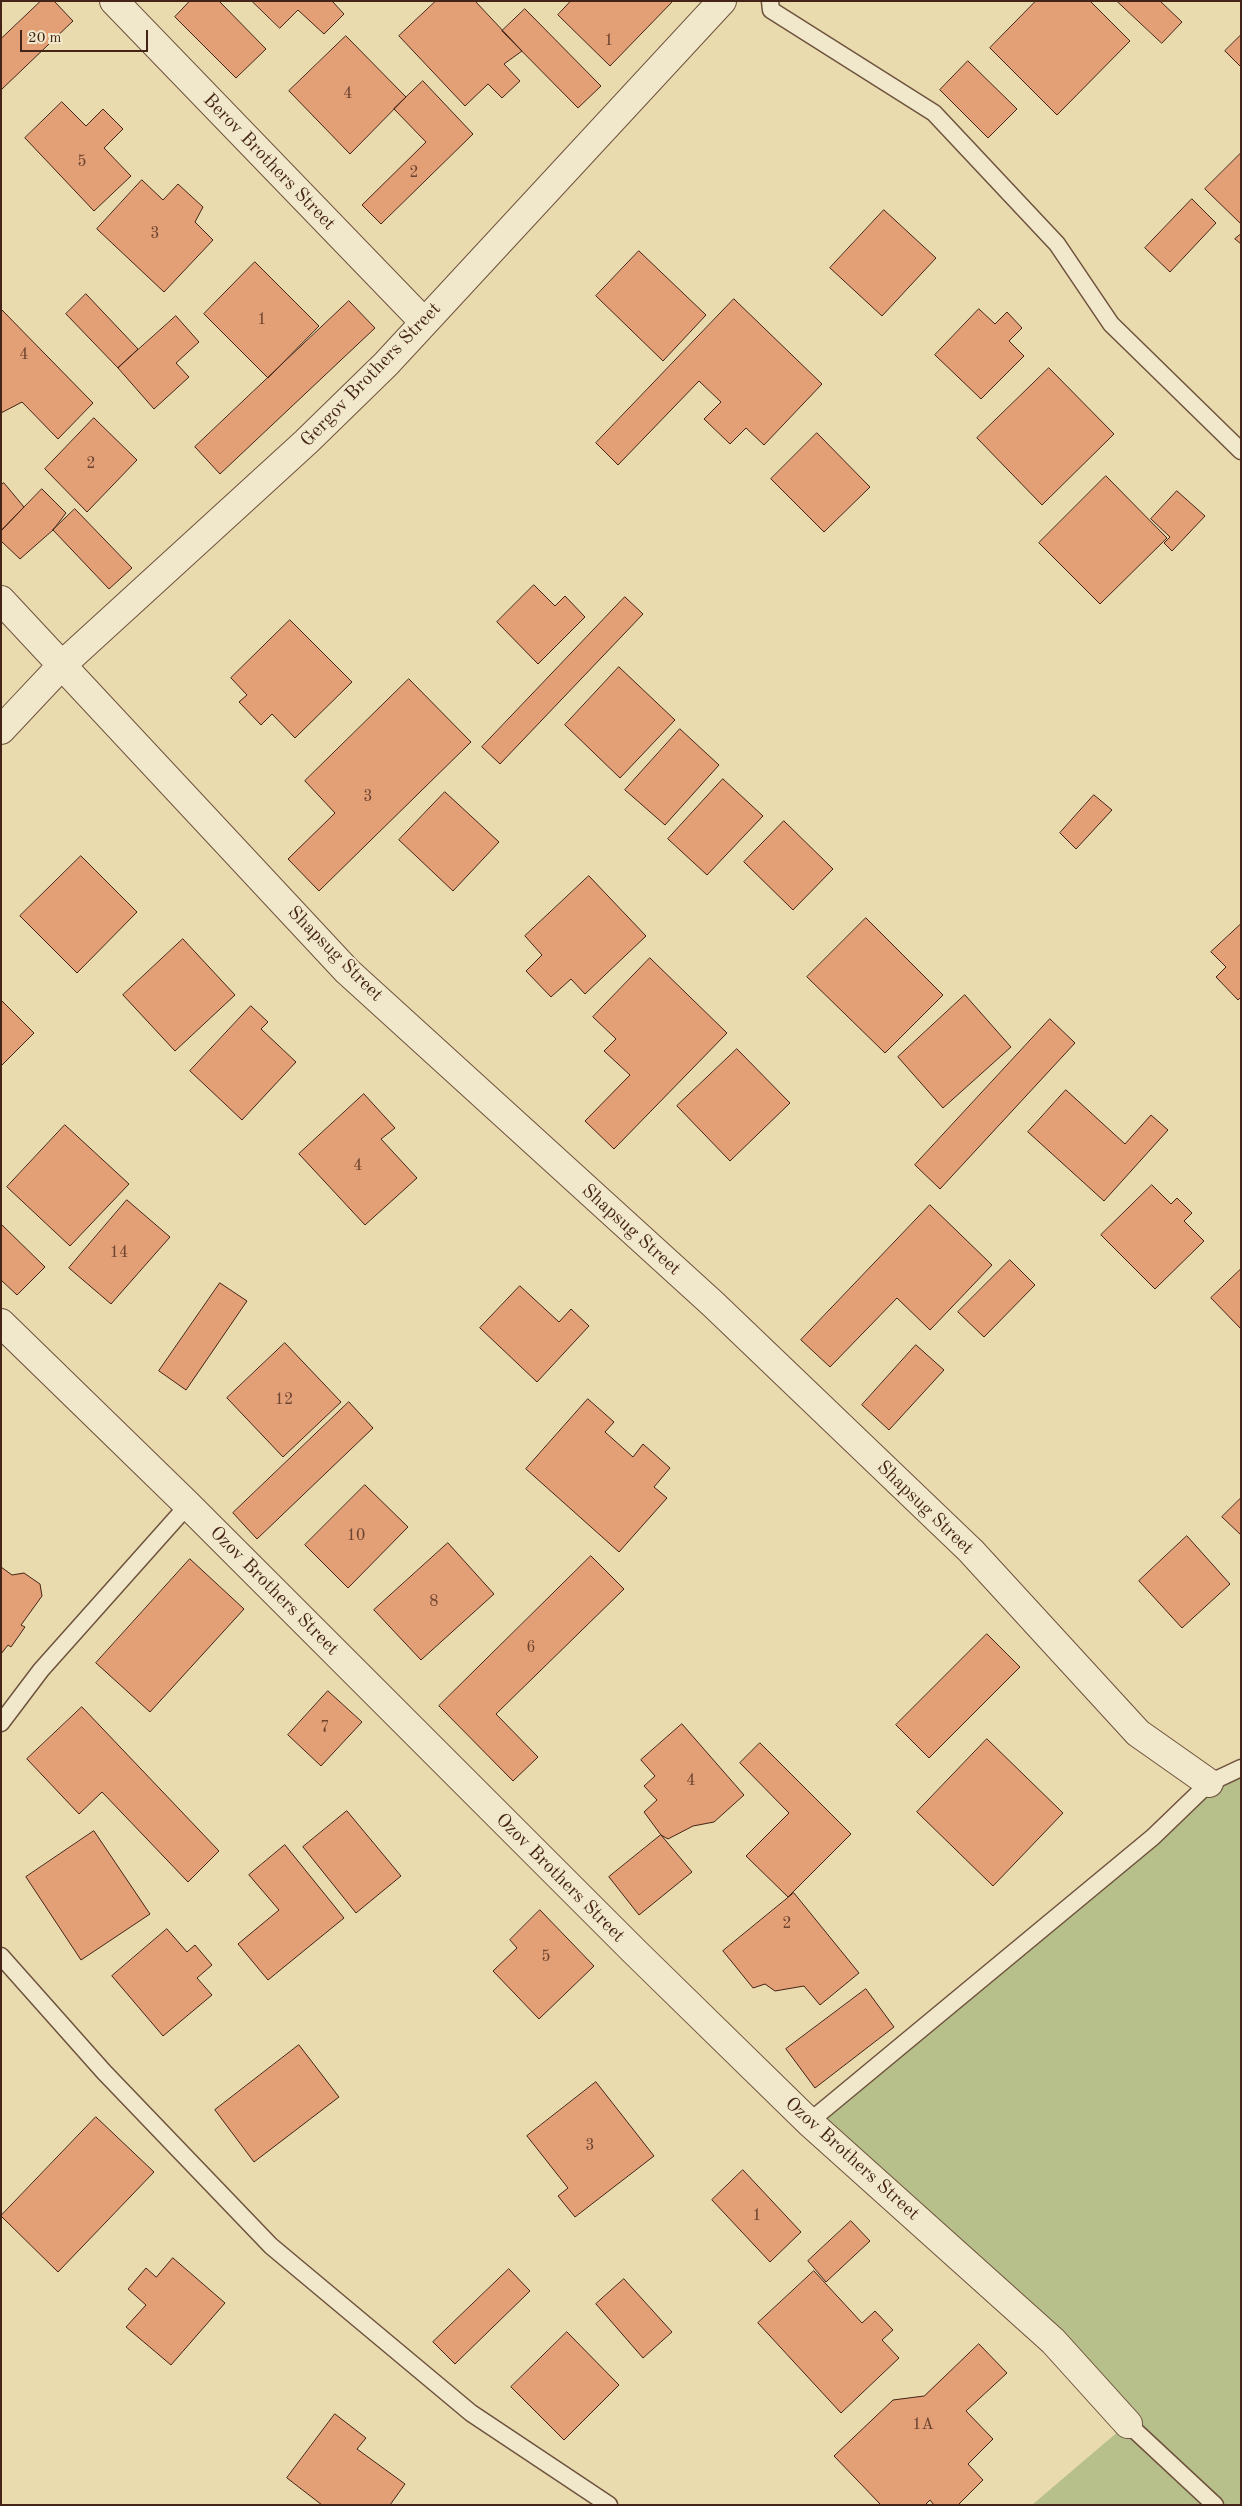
<!DOCTYPE html>
<meta charset="utf-8">
<style>
body{margin:0}
#map{position:relative;width:1242px;height:2506px;overflow:hidden;background:#eadbaf;font-family:"Old Standard TT",serif}
canvas{display:block}
.frame{position:absolute;inset:0;border:2px solid #442417;pointer-events:none}
.scale{position:absolute;left:20px;top:30px;width:128px;height:22px;box-sizing:border-box;border:2px solid #442417;border-top:0;padding-left:6px;font-size:15px;line-height:18px;white-space:nowrap;color:#442417;-webkit-text-stroke:4px #f1e8cb;paint-order:stroke}
</style>
<div id="map">
<canvas width="1242" height="2506"></canvas>
<div class="frame"></div>
<div class="scale">20 m</div>
</div>
<script>
const ctx = document.querySelector('canvas').getContext('2d');
ctx.lineJoin = 'round';
function paint(path, color) { ctx.fillStyle = color; ctx.fill(path, 'evenodd'); }
function trace(path, color, width, dash) { ctx.strokeStyle = color; ctx.lineWidth = width; ctx.lineCap = dash ? 'butt' : 'round'; ctx.setLineDash(dash || []); ctx.stroke(path); }
function write(font, color, halo, rows, align = 'center') {
  ctx.font = font + ' "Old Standard TT",serif'; ctx.lineWidth = 4.5; ctx.setLineDash([]); ctx.textBaseline = 'middle'; ctx.strokeStyle = halo; ctx.fillStyle = color; for (const [text, x, y, turn = 0] of rows) {
    ctx.save(); ctx.translate(x, y); ctx.rotate((+turn || 0) * Math.PI / 180); ctx.textAlign = isNaN(turn) ? turn : align; if (halo) ctx.strokeText(text, 0, 0); ctx.fillText(text, 0, 0); ctx.restore();
  }
}
paint(new Path2D(`
 M 1241,1768 L 1241,2505 L 1032,2505 L 1127,2424 L 809,2122 Z`), '#b7c08a');
const building = new Path2D(`
 M 41,1 L 54,1 L 73,21 L 1,90 L 1,39 Z
 M 190,1 L 219,1 L 266,49 L 236,78 L 175,17 Z
 M 252,1 L 332,1 L 344,14 L 324,34 L 298,10 L 280,28 Z
 M 436,1 L 475,1 L 522,51 L 504,64 L 520,81 L 502,98 L 488,84 L 465,106 L 399,36 Z
 M 571,1 L 673,1 L 610,66 L 558,15 Z
 M 1036,1 L 1090,1 L 1130,41 L 1057,115 L 990,48 Z
 M 1117,1 L 1160,1 L 1182,22 L 1162,43 Z
 M 525,9 L 601,86 L 578,108 L 502,31 Z
 M 1241,35 L 1241,67 L 1225,51 Z
 M 346,36 L 406,97 L 350,154 L 289,91 Z
 M 968,61 L 1017,109 L 988,138 L 940,90 Z
 M 423,81 L 473,134 L 381,224 L 362,205 L 426,142 L 394,109 Z
 M 62,102 L 86,126 L 103,109 L 123,129 L 104,148 L 131,176 L 94,211 L 25,138 Z
 M 1241,153 L 1241,224 L 1205,189 Z
 M 142,180 L 163,200 L 178,184 L 203,207 L 195,222 L 213,240 L 164,292 L 97,229 Z
 M 1192,199 L 1216,223 L 1170,272 L 1145,248 Z
 M 884,210 L 936,258 L 882,316 L 830,268 Z
 M 1241,234 L 1241,244 L 1235,239 Z
 M 639,251 L 706,315 L 663,361 L 596,296 Z
 M 255,262 L 319,326 L 268,378 L 204,314 Z
 M 86,294 L 138,349 L 118,368 L 66,314 Z
 M 734,299 L 822,384 L 764,445 L 746,428 L 730,444 L 704,419 L 721,402 L 699,381 L 618,465 L 596,443 Z
 M 349,301 L 375,328 L 220,474 L 195,447 Z
 M 1,309 L 93,403 L 58,439 L 22,402 L 1,413 Z
 M 979,309 L 995,324 L 1007,312 L 1022,328 L 1009,341 L 1024,356 L 981,399 L 935,355 Z
 M 176,316 L 199,342 L 176,363 L 189,377 L 154,409 L 118,368 Z
 M 1049,368 L 1114,434 L 1042,505 L 977,438 Z
 M 94,418 L 137,460 L 87,512 L 45,469 Z
 M 817,433 L 870,487 L 824,532 L 771,479 Z
 M 1106,476 L 1167,538 L 1100,604 L 1039,543 Z
 M 4,483 L 24,507 L 1,531 L 1,485 Z
 M 42,489 L 66,513 L 53,530 L 20,559 L 1,541 L 1,531 Z
 M 1177,491 L 1205,516 L 1172,551 L 1164,543 L 1170,537 L 1151,519 Z
 M 75,509 L 132,568 L 109,589 L 53,530 Z
 M 534,585 L 555,606 L 565,596 L 585,617 L 538,664 L 497,622 Z
 M 625,597 L 643,614 L 500,764 L 482,747 Z
 M 290,620 L 352,682 L 295,738 L 272,714 L 261,725 L 239,702 L 247,695 L 231,678 Z
 M 619,667 L 675,720 L 620,778 L 565,725 Z
 M 409,679 L 471,742 L 319,891 L 288,859 L 335,813 L 305,781 Z
 M 680,729 L 719,765 L 665,825 L 625,790 Z
 M 723,779 L 763,816 L 707,875 L 668,839 Z
 M 445,792 L 499,842 L 453,891 L 399,840 Z
 M 1094,795 L 1112,810 L 1076,849 L 1060,833 Z
 M 784,821 L 833,869 L 793,910 L 744,862 Z
 M 81,856 L 137,912 L 77,973 L 20,916 Z
 M 589,876 L 646,936 L 585,994 L 571,979 L 551,997 L 526,971 L 542,955 L 525,936 Z
 M 866,918 L 943,995 L 885,1053 L 807,977 Z
 M 1241,924 L 1241,997 L 1238,1000 L 1216,977 L 1226,967 L 1211,952 Z
 M 183,939 L 235,995 L 175,1051 L 123,995 Z
 M 650,958 L 727,1033 L 614,1149 L 585,1121 L 630,1075 L 604,1051 L 616,1039 L 593,1017 Z
 M 965,995 L 1011,1047 L 943,1108 L 898,1057 Z
 M 1,1000 L 34,1033 L 1,1066 Z
 M 251,1006 L 268,1022 L 261,1029 L 296,1062 L 242,1120 L 190,1071 Z
 M 1050,1019 L 1075,1043 L 940,1189 L 915,1165 Z
 M 737,1049 L 790,1103 L 730,1161 L 677,1106 Z
 M 1066,1090 L 1125,1144 L 1151,1115 L 1168,1130 L 1104,1201 L 1028,1132 Z
 M 364,1094 L 395,1128 L 381,1139 L 417,1178 L 365,1225 L 299,1154 Z
 M 65,1125 L 129,1184 L 70,1246 L 7,1187 Z
 M 1152,1185 L 1171,1204 L 1177,1198 L 1192,1213 L 1184,1221 L 1204,1241 L 1155,1289 L 1101,1235 Z
 M 127,1200 L 170,1237 L 111,1304 L 69,1268 Z
 M 930,1205 L 992,1265 L 930,1330 L 897,1298 L 830,1367 L 801,1340 Z
 M 1,1224 L 45,1267 L 17,1295 L 1,1280 Z
 M 1010,1260 L 1035,1285 L 984,1337 L 958,1312 Z
 M 1241,1269 L 1241,1329 L 1211,1298 Z
 M 220,1283 L 247,1301 L 186,1390 L 159,1371 Z
 M 520,1286 L 559,1322 L 571,1309 L 589,1326 L 537,1382 L 480,1328 Z
 M 285,1343 L 341,1402 L 283,1457 L 227,1398 Z
 M 916,1345 L 944,1370 L 889,1430 L 862,1405 Z
 M 588,1399 L 614,1422 L 605,1432 L 633,1457 L 643,1444 L 670,1468 L 654,1487 L 667,1498 L 619,1552 L 526,1469 Z
 M 349,1402 L 373,1428 L 257,1539 L 233,1513 Z
 M 365,1485 L 408,1527 L 348,1588 L 305,1545 Z
 M 1241,1498 L 1241,1535 L 1222,1517 Z
 M 1187,1536 L 1230,1584 L 1182,1628 L 1139,1581 Z
 M 448,1543 L 494,1594 L 421,1660 L 374,1610 Z
 M 591,1556 L 624,1589 L 496,1714 L 538,1757 L 513,1781 L 439,1706 Z
 M 190,1559 L 244,1609 L 150,1712 L 96,1663 Z
 M 1,1567 L 12,1575 L 24,1573 L 40,1584 L 42,1596 L 21,1625 L 25,1627 L 11,1647 L 8,1645 L 1,1654 Z
 M 987,1634 L 1020,1667 L 929,1758 L 896,1725 Z
 M 328,1691 L 362,1722 L 321,1766 L 288,1735 Z
 M 82,1707 L 219,1851 L 188,1882 L 102,1792 L 79,1814 L 27,1759 Z
 M 682,1724 L 744,1795 L 714,1822 L 693,1826 L 668,1839 L 661,1835 L 644,1812 L 657,1800 L 644,1786 L 655,1776 L 641,1760 Z
 M 987,1739 L 1063,1813 L 993,1886 L 917,1812 Z
 M 760,1743 L 851,1834 L 788,1897 L 746,1856 L 789,1813 L 740,1763 Z
 M 347,1811 L 401,1876 L 356,1913 L 303,1847 Z
 M 94,1831 L 150,1914 L 81,1960 L 26,1877 Z
 M 661,1835 L 692,1872 L 639,1915 L 609,1877 Z
 M 285,1845 L 344,1918 L 268,1980 L 238,1944 L 279,1910 L 249,1875 Z
 M 794,1893 L 859,1973 L 820,2005 L 804,1986 L 775,1991 L 765,1984 L 753,1988 L 723,1951 Z
 M 540,1910 L 594,1966 L 539,2019 L 493,1971 L 517,1948 L 510,1940 Z
 M 167,1929 L 187,1952 L 195,1945 L 212,1965 L 197,1978 L 212,1995 L 163,2036 L 112,1976 Z
 M 866,1989 L 894,2027 L 815,2088 L 786,2049 Z
 M 299,2045 L 339,2097 L 254,2162 L 215,2110 Z
 M 596,2082 L 654,2156 L 575,2217 L 558,2196 L 568,2188 L 527,2136 Z
 M 96,2117 L 154,2172 L 58,2272 L 1,2216 Z
 M 743,2170 L 801,2232 L 770,2262 L 712,2200 Z
 M 851,2221 L 870,2241 L 826,2282 L 808,2261 Z
 M 173,2258 L 225,2303 L 171,2365 L 126,2327 L 146,2305 L 128,2289 L 146,2268 L 156,2277 Z
 M 509,2269 L 530,2291 L 455,2364 L 433,2342 Z
 M 814,2271 L 862,2323 L 875,2311 L 893,2330 L 882,2340 L 899,2358 L 841,2413 L 758,2323 Z
 M 624,2279 L 672,2332 L 643,2358 L 596,2304 Z
 M 567,2332 L 619,2385 L 564,2440 L 511,2387 Z
 M 979,2344 L 1007,2373 L 966,2411 L 993,2439 L 968,2464 L 983,2480 L 958,2505 L 934,2505 L 930,2500 L 925,2505 L 881,2505 L 834,2456 L 893,2400 L 924,2396 Z
 M 335,2414 L 366,2438 L 357,2449 L 405,2484 L 390,2505 L 322,2505 L 287,2478 Z`);
paint(building, '#e39f76');
trace(building, '#442417', 1);
const lane = new Path2D(`
 M 770,1 L 771,10 L 934,113 L 1057,244 L 1111,324 L 1241,451
 M 1,1723 L 41,1670 L 188,1505
 M 1,1956 L 104,2072 L 271,2246 L 471,2413 L 609,2505
 M 809,2122 L 1153,1837 L 1209,1783 L 1241,1768
 M 1128,2424 L 1215,2505`);
const street = new Path2D(`
 M 114,1 L 424,322
 M 1,600 L 347,971 L 713,1304 L 971,1551 L 1138,1733 L 1209,1783
 M 1,730 L 63,664 L 306,442 L 386,364 L 722,1
 M 1,1323 L 188,1505 L 635,1952 L 809,2122 L 1053,2341 L 1128,2424`);
trace(lane, '#6e523d', 19);
trace(street, '#6e523d', 30);
trace(lane, '#f1e8cb', 16);
trace(street, '#f1e8cb', 28);
write('16px', '#6c432f', null, [
 ["1",609,41],
 ["4",348,94],
 ["5",82,162],
 ["2",414,173],
 ["3",155,234],
 ["1",262,320],
 ["4",24,355],
 ["2",91,464],
 ["3",368,797],
 ["4",358,1166],
 ["14",119,1253],
 ["12",284,1400],
 ["10",356,1536],
 ["8",434,1602],
 ["6",531,1648],
 ["7",325,1728],
 ["4",691,1781],
 ["2",787,1924],
 ["5",546,1957],
 ["3",590,2146],
 ["1",757,2216],
 ["1А",923,2425]
]);
write('19px', '#442417', '#f1e8cb', [
 ["Berov Brothers Street",269,162,46],
 ["Gergov Brothers Street",371,375,-46],
 ["Shapsug Street",335,954,45],
 ["Shapsug Street",631,1230,42],
 ["Shapsug Street",925,1508,44],
 ["Ozov Brothers Street",274,1591,45],
 ["Ozov Brothers Street",560,1878,45],
 ["Ozov Brothers Street",852,2159,42]
]);
</script>
